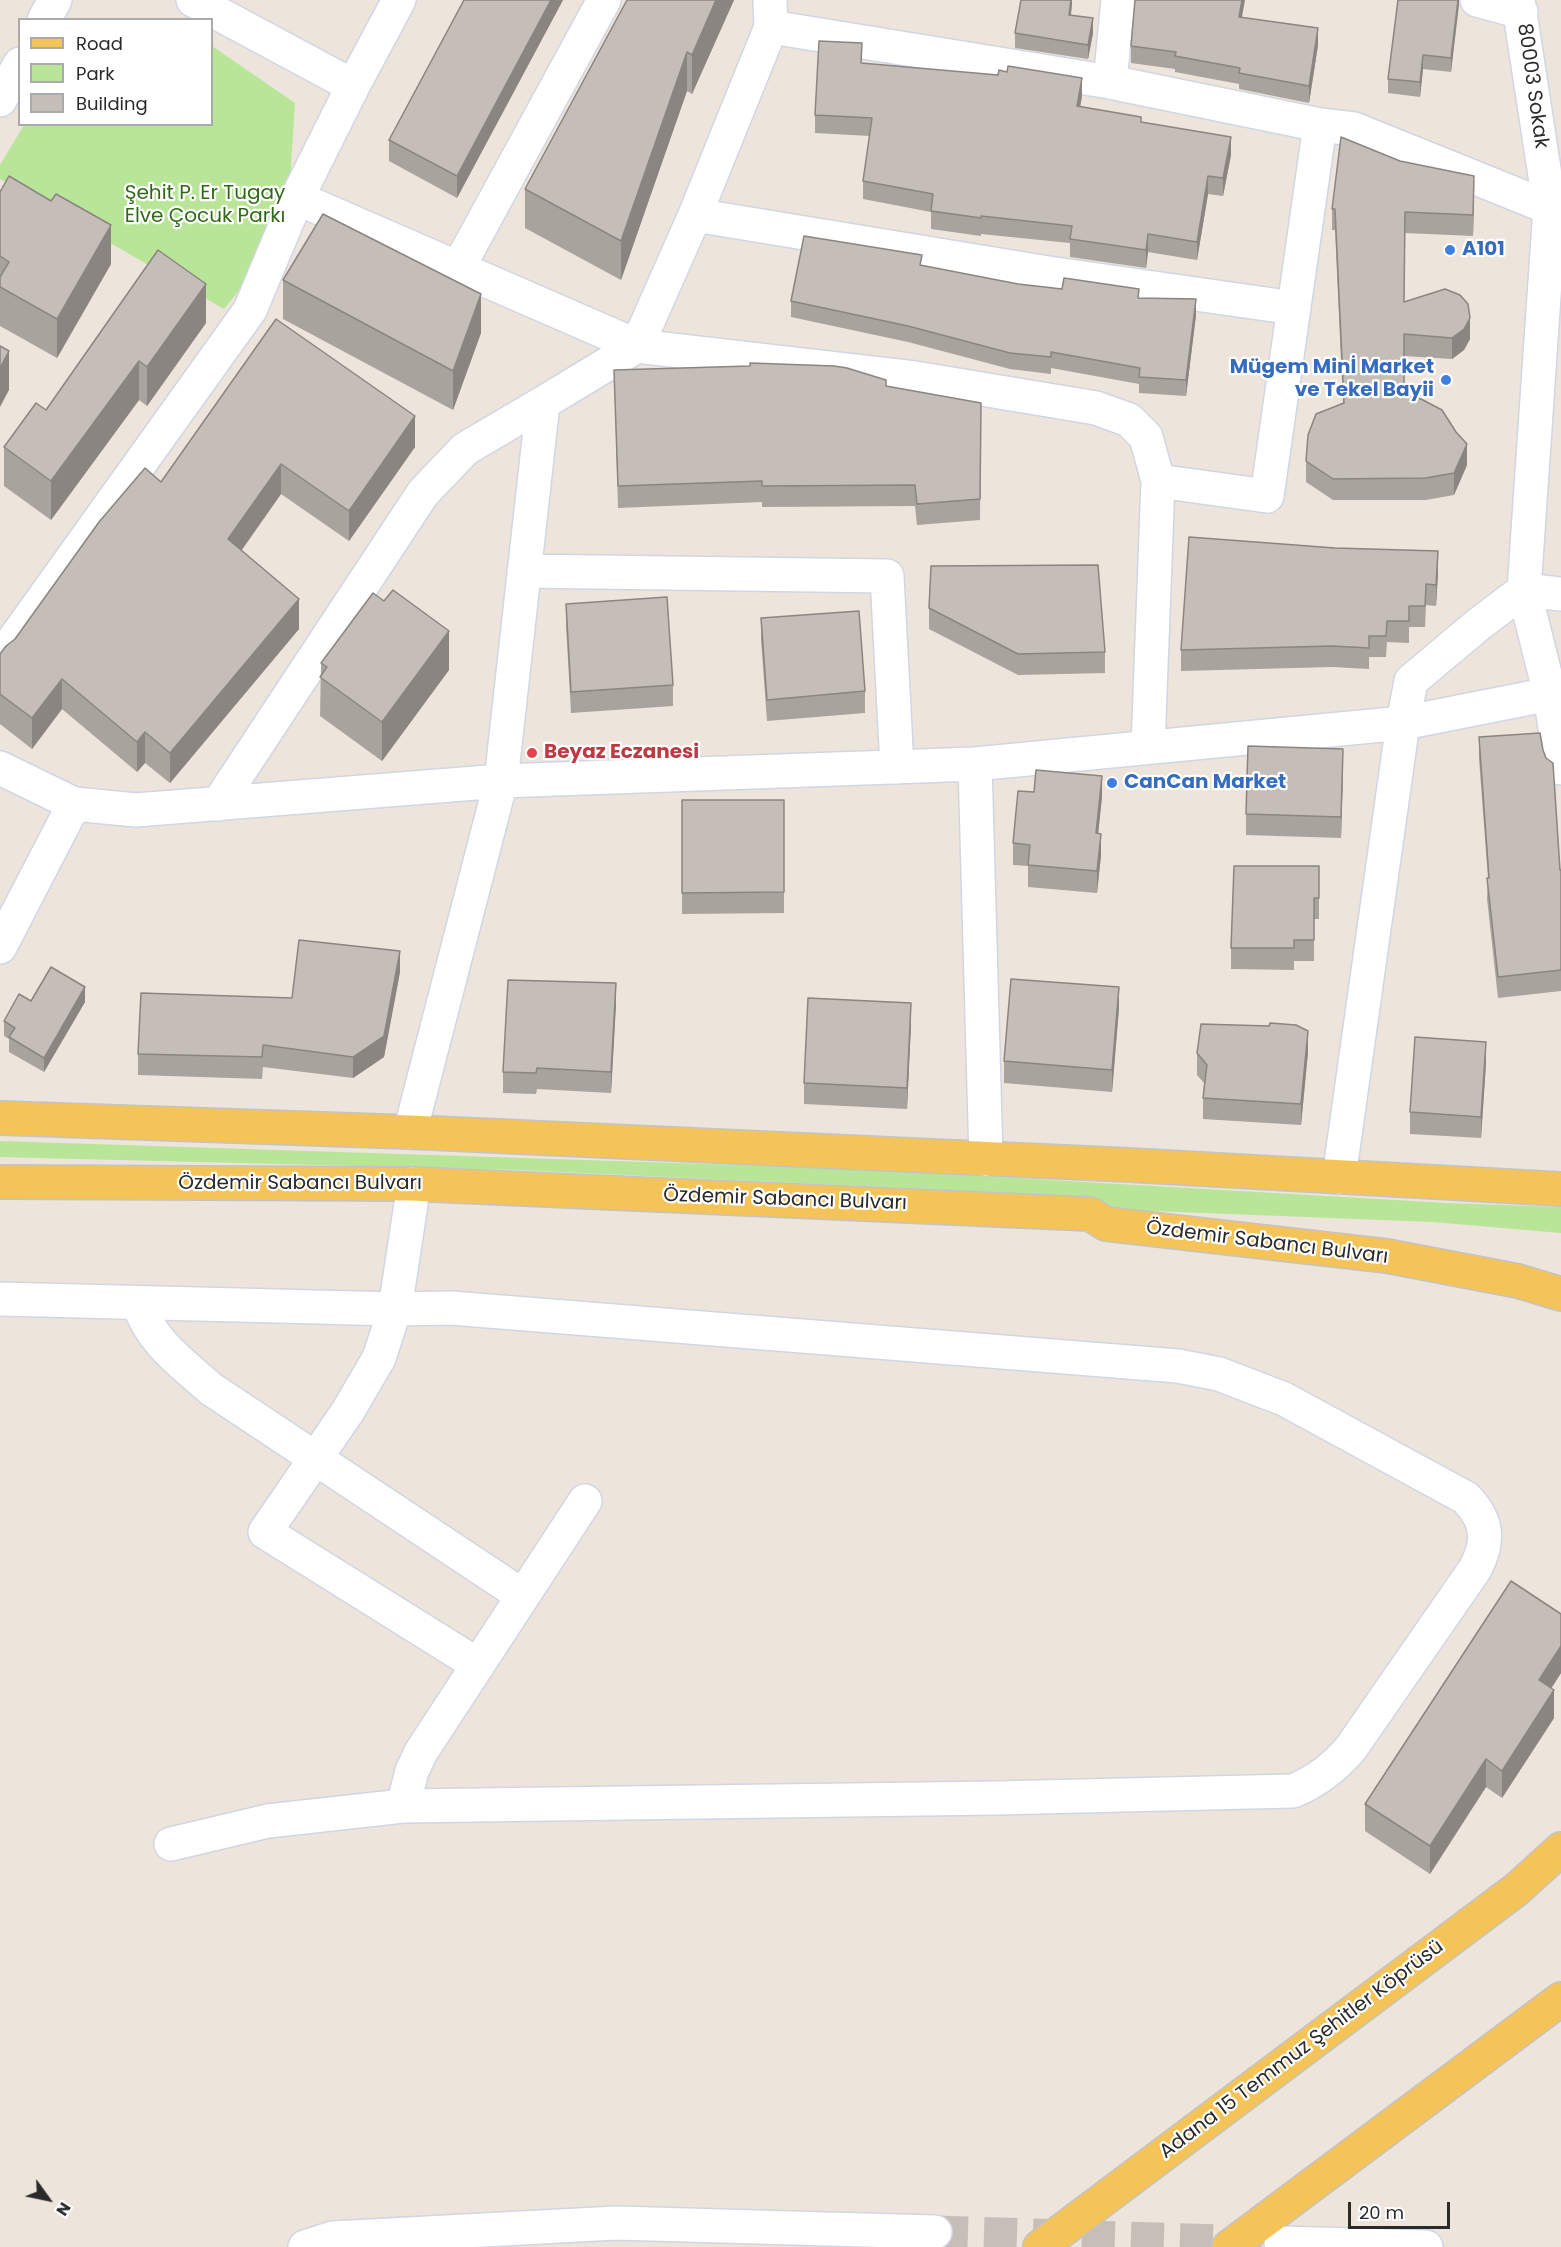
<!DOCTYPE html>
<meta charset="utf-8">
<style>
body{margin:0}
#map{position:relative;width:1561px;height:2247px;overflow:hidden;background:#ede4dc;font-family:Poppins,sans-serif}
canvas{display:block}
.legend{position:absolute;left:18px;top:18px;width:195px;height:108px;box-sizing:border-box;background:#fff;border:2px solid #aaa;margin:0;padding:8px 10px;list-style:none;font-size:18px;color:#2a2a2a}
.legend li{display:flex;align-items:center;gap:12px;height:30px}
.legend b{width:30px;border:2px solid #aaa}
.north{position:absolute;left:18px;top:2169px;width:60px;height:60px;-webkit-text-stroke:4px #fff;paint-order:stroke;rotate:123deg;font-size:16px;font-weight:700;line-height:24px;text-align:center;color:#2a2a2a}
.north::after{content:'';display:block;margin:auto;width:21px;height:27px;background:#2a2a2a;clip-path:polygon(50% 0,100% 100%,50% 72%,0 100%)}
.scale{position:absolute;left:1348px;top:2202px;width:102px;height:27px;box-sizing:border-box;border:3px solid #2a2a2a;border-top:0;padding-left:8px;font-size:18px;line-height:21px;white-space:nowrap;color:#2a2a2a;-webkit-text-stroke:4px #fff;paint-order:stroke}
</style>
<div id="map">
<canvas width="1561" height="2247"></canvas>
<ul class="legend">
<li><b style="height:8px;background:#f5c459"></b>Road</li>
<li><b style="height:16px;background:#b8e597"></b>Park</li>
<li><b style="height:16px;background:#c5beb8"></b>Building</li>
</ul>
<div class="north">N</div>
<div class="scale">20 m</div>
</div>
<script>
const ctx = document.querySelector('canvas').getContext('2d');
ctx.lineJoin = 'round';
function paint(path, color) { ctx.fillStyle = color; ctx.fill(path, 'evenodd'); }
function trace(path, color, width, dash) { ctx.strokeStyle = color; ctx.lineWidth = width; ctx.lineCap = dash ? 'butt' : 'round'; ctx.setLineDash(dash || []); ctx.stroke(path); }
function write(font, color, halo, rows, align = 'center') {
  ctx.font = font + ' Poppins,sans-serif'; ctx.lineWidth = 4.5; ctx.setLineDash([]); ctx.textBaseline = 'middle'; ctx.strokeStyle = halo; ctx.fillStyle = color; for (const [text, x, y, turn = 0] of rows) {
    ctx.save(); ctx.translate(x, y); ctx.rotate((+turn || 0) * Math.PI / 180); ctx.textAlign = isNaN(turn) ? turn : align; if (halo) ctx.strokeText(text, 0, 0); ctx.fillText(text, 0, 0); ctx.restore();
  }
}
paint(new Path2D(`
 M 212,46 L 295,103 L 288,212 L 278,242 L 224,309 L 0,179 L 0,165 L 24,125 L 212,124 Z
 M 0,1141 L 861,1169 L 1447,1203 L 1561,1207 L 1561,1233 L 1433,1222 L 1103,1209 L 1097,1197 L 518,1170 L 0,1157 Z`), '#b8e597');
trace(new Path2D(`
 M 935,2232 L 1281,2243`), '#c6bfb8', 33, [33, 16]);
const minor = new Path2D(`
 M 193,0 L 353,86
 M 1477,0 L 1521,12
 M 44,20 L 55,0
 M 771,27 L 1110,82 L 1320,125 L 1354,129 L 1550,208 L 1561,208
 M 1110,82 L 1118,0
 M 0,100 L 20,64
 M 297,198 L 637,346 L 915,378 L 1096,408 L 1129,420 L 1146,437 L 1158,481 L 1148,747
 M 695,215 L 1048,273 L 1294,308
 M 458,268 L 604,0
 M 1158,481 L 1267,496 L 1320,125
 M 524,571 L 887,576 L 897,767
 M 0,659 L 250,310 L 297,198 L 353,86 L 399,0
 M 1550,694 L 1561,768
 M 975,764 L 986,1159
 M 0,768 L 74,804 L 136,810 L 501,781 L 975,764 L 1403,723 L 1550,694 L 1524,590 L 1550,208 L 1518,0
 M 218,804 L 423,493 L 465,449 L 543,403
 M 0,947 L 74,804
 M 410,1132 L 501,781 L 543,403 L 637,346 L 695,215 L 771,27 L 770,0
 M 1339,1177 L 1403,723 L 1411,681 L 1479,624 L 1524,590 L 1561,594
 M 412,1184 L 411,1204 L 395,1309 L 379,1358 L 348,1411 L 265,1532 L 478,1665
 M 0,1299 L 395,1309 L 451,1308 L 1178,1366 L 1219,1374 L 1284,1399 L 1466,1498 C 1488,1521 1490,1541 1475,1569 L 1351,1748 C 1334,1768 1317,1781 1293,1791 L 997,1798 L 403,1806 L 268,1821 L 171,1844
 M 139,1304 C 150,1341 183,1364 211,1389 L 523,1596
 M 403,1806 L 412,1771 L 421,1752 L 585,1501
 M 1281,2243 L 1426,2247
 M 305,2247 L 333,2238 L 616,2223 L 935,2232`);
const major = new Path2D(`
 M 0,1118 L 410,1132 L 1129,1165 L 1561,1189
 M 0,1182 L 412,1184 L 1090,1214 L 1106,1224 L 1387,1256 L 1518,1281 L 1561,1294
 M 1040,2247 L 1517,1889 L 1561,1849
 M 1229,2247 L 1561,1999`);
trace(minor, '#d1d6e4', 36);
trace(major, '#c3c3c3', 36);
trace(minor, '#fff', 33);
trace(major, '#f5c459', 33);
paint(new Path2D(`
 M 464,0 L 563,0 L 457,198 L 389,161 L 389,140 Z
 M 627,0 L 734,0 L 692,94 L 687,91 L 621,280 L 525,228 L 525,189 Z
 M 1072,0 L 1071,16 L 1093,33 L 1088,59 L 1015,48 L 1015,33 Z
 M 1459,0 L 1451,72 L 1423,69 L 1420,97 L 1388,93 L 1388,79 Z
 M 1242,17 L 1318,45 L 1309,103 L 1239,89 L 1239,84 L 1175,72 L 1175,69 L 1131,63 L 1131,46 Z
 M 1082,96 L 1080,107 L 1141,122 L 1231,155 L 1223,196 L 1208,194 L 1197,260 L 1148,252 L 1146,268 L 1070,257 L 1070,243 L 981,234 L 981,236 L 931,229 L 931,212 L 863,199 L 863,181 L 870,136 L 815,133 L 815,115 Z
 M 0,192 L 51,201 L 111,264 L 57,358 L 0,326 Z
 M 1474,198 L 1473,236 L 1405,233 L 1404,302 L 1470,339 L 1464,350 L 1452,359 L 1404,356 L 1404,395 L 1467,465 L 1454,495 L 1426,500 L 1333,500 L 1306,482 L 1306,461 L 1343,403 L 1335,230 L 1332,230 L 1332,209 Z
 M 922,266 L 1018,284 L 1139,298 L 1196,315 L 1186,396 L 1139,393 L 1139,384 L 1051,368 L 1051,374 L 1010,369 L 908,342 L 791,317 L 791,301 Z
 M 283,280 L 481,333 L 453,410 L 283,319 Z
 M 276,319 L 415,447 L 349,541 L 281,494 L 242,550 L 299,629 L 170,783 L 145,763 L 137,772 L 62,709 L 32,749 L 0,724 L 0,654 L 15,639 L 161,482 Z
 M 206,323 L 147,406 L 139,400 L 51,520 L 4,486 L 4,447 L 46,410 Z
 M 614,370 L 886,386 L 981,403 L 980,520 L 917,525 L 915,506 L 762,507 L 762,502 L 618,508 Z
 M 1438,573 L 1436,606 L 1426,605 L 1425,627 L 1409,627 L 1409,643 L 1387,642 L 1386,657 L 1369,657 L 1369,669 L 1332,667 L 1181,671 L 1181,650 Z
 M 566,604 L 673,685 L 673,706 L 571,713 L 566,625 Z
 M 929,608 L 1105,652 L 1105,673 L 1018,675 L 929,629 Z
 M 761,618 L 865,691 L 865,713 L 767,721 L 761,640 Z
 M 321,663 L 449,670 L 382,761 L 320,716 Z
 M 1479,737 L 1561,870 L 1561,991 L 1498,998 L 1487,899 L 1488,878 L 1479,759 Z
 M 1343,770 L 1341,838 L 1246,835 L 1246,814 Z
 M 1102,797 L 1098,833 L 1101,855 L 1097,893 L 1028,887 L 1028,866 L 1013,865 L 1013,843 Z
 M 682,800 L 784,800 L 784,913 L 682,914 Z
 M 1319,866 L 1319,919 L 1314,919 L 1314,961 L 1294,961 L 1294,970 L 1231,969 L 1231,948 Z
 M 400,972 L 384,1057 L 353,1078 L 263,1067 L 262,1079 L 138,1075 L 138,1054 L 292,998 Z
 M 31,1001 L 85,1002 L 44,1072 L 9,1052 L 9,1039 L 4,1036 L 4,1021 Z
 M 616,1004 L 611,1093 L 537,1089 L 536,1094 L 503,1093 L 503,1072 Z
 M 1119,1008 L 1112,1092 L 1004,1083 L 1004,1061 Z
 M 911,1024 L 907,1109 L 804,1104 L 804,1083 Z
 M 1308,1052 L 1301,1125 L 1203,1119 L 1203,1098 L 1204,1083 L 1197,1075 L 1197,1053 Z
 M 1486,1063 L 1481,1138 L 1410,1134 L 1410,1112 Z
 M 1561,1614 L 1561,1673 L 1551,1688 L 1554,1718 L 1502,1798 L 1486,1787 L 1430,1874 L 1365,1831 L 1365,1804 Z`), '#a9a39e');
paint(new Path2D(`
 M 551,0 L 563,0 L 457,198 L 457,176 Z
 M 716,0 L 734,0 L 692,94 L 692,55 Z
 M 1071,0 L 1072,0 L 1072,4 L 1069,30 L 1069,15 Z
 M 1242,0 L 1245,0 L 1239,34 L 1239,17 Z
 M 1458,0 L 1459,0 L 1459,5 L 1451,72 L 1451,58 Z
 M 1093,18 L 1093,33 L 1088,59 L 1088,45 Z
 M 1318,28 L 1318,45 L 1309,103 L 1309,86 Z
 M 687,52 L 687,91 L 621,280 L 621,241 Z
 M 1423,55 L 1423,69 L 1420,97 L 1420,82 Z
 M 1082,78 L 1082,96 L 1077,124 L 1077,106 Z
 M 1231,137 L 1231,155 L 1223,196 L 1223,178 Z
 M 1208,176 L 1208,194 L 1197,260 L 1197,242 Z
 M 1474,176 L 1474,198 L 1473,236 L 1473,215 Z
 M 111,225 L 111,264 L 57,358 L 57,319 Z
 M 1148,234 L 1148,252 L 1146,268 L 1146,250 Z
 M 206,284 L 206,323 L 147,406 L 147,367 Z
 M 481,294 L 481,333 L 453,410 L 453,371 Z
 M 1196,299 L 1196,315 L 1186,396 L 1186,380 Z
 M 1470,318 L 1470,339 L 1464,350 L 1452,359 L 1452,338 Z
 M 9,351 L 9,390 L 0,407 L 0,368 Z
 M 139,361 L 139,400 L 51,520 L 51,481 Z
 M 415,416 L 415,447 L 349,541 L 349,511 Z
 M 1467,444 L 1467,465 L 1454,495 L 1454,473 Z
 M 281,464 L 281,494 L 228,569 L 228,539 Z
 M 1438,551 L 1438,573 L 1436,606 L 1436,585 Z
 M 299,599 L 299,629 L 170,783 L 170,753 Z
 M 449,631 L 449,670 L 382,761 L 382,722 Z
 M 62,679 L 62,709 L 32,749 L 32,718 Z
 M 145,732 L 145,763 L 137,772 L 137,742 Z
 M 1343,749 L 1343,770 L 1341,838 L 1341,817 Z
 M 1102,776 L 1102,797 L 1096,854 L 1096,833 Z
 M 1101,834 L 1101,855 L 1097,893 L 1097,871 Z
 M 400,951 L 400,972 L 384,1057 L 353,1078 L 353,1057 Z
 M 616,983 L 616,1004 L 611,1093 L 611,1072 Z
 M 85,987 L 85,1002 L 44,1072 L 44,1058 Z
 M 1119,987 L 1119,1008 L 1112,1092 L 1112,1070 Z
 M 911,1003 L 911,1024 L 907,1109 L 907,1088 Z
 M 1308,1031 L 1308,1052 L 1301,1125 L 1301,1104 Z
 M 1486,1042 L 1486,1063 L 1481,1138 L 1481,1117 Z
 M 1561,1646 L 1561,1673 L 1539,1708 L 1539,1680 Z
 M 1554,1690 L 1554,1718 L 1502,1798 L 1502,1771 Z
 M 1486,1759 L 1486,1787 L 1430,1874 L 1430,1846 Z`), '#8a8581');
const building = new Path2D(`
 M 464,0 L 551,0 L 457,176 L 389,140 Z
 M 627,0 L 716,0 L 692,55 L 687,52 L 621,241 L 525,189 Z
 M 1021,0 L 1071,0 L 1069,15 L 1093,18 L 1088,45 L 1015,33 Z
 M 1135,0 L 1242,0 L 1239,17 L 1318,28 L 1309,86 L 1239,73 L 1240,68 L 1175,56 L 1176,52 L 1131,46 Z
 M 1398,0 L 1458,0 L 1451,58 L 1423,55 L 1420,82 L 1388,79 Z
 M 819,41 L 862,43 L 861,63 L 998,75 L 999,70 L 1007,72 L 1008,66 L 1082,78 L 1077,106 L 1141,117 L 1141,122 L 1231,137 L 1223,178 L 1208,176 L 1197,242 L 1148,234 L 1146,250 L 1070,239 L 1072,226 L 981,216 L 981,218 L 931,211 L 933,194 L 863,181 L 872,118 L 815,115 Z
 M 1341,137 L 1400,161 L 1474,176 L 1473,215 L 1405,212 L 1404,302 L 1445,289 L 1460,295 L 1468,304 L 1470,318 L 1464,329 L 1452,338 L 1404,334 L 1404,395 L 1421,399 L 1442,410 L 1456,432 L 1467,444 L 1454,473 L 1426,478 L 1333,479 L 1306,461 L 1308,435 L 1316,414 L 1344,403 L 1335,209 L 1332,209 Z
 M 9,176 L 51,201 L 56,194 L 111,225 L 57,319 L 0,287 L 0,277 L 9,262 L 0,256 L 0,192 Z
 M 323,214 L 481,294 L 453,371 L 283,280 Z
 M 804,236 L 922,255 L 920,265 L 1018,284 L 1062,289 L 1064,278 L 1139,289 L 1138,298 L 1196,299 L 1186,380 L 1139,377 L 1140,368 L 1051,352 L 1051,357 L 1010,353 L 908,326 L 791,301 Z
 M 158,250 L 206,284 L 147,367 L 139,361 L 51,481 L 4,447 L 36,403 L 46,410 Z
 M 276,319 L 415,416 L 349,511 L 281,464 L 228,539 L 299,599 L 170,753 L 145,732 L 137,742 L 62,679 L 32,718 L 0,694 L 0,654 L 6,646 L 15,639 L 99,522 L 145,468 L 161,482 Z
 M 0,346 L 9,351 L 0,368 Z
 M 750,363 L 834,366 L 847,368 L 886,380 L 886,386 L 981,403 L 980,499 L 917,504 L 915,485 L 762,486 L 762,481 L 618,486 L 614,370 L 750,366 Z
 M 1189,537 L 1335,548 L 1438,551 L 1436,585 L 1426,584 L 1425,606 L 1409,606 L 1409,621 L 1387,621 L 1386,636 L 1369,636 L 1369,648 L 1332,646 L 1181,650 Z
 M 1098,565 L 1105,652 L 1018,654 L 929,608 L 931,566 Z
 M 393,590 L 449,631 L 382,722 L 320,677 L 327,667 L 321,663 L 373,593 L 384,601 Z
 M 667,597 L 673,685 L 571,692 L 566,604 Z
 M 859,611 L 865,691 L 767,700 L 761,618 Z
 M 1540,733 L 1543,750 L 1546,758 L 1553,763 L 1560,870 L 1561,870 L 1561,970 L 1498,977 L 1487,878 L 1489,878 L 1479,737 Z
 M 1248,746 L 1343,749 L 1341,817 L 1246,814 Z
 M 1036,770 L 1102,776 L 1096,833 L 1101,834 L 1097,871 L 1028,865 L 1030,845 L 1013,843 L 1018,791 L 1034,792 Z
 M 682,800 L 784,800 L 784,892 L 682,893 Z
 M 1234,866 L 1319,866 L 1319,898 L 1314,898 L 1314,940 L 1294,940 L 1294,948 L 1231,948 Z
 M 299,940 L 400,951 L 384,1036 L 353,1057 L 263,1045 L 262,1057 L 138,1054 L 141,993 L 292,998 Z
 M 51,967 L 85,987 L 44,1058 L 9,1037 L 15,1028 L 4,1021 L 19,994 L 31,1001 Z
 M 1011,979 L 1119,987 L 1112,1070 L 1004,1061 Z
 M 508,980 L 616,983 L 611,1072 L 537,1068 L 536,1073 L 503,1072 Z
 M 808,998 L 911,1003 L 907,1088 L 804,1083 Z
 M 1270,1023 L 1296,1025 L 1308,1031 L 1301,1104 L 1203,1098 L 1207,1065 L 1197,1053 L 1201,1024 L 1269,1026 Z
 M 1415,1037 L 1486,1042 L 1481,1117 L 1410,1112 Z
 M 1511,1581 L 1561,1614 L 1561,1646 L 1539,1680 L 1554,1690 L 1502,1771 L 1486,1759 L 1430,1846 L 1365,1804 Z`);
paint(building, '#c5beb8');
trace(building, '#8a8581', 1.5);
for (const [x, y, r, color] of [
 [1450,250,6,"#3f7fe0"],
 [1446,380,6,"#3f7fe0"],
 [532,753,6,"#e0444e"],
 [1112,783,6,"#3f7fe0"]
]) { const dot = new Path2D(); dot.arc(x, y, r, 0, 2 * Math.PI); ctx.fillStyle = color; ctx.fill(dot); trace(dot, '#fff', 2); }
write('20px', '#2a2a2a', '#fff', [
 ["80003 Sokak",1532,86,82],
 ["Özdemir Sabancı Bulvarı",300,1184],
 ["Özdemir Sabancı Bulvarı",785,1200,2],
 ["Özdemir Sabancı Bulvarı",1267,1243,7],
 ["Adana 15 Temmuz Şehitler Köprüsü",1302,2050,-37]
]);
write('20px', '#306a18', '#fff', [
 ["Şehit P. Er Tugay",205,194],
 ["Elve Çocuk Parkı",205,217]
]);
write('bold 20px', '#366cbe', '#fff', [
 ["A101",1462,250],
 ["Mügem Minİ Market",1434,368,"right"],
 ["ve Tekel Bayii",1434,391,"right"],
 ["CanCan Market",1124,783]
], 'left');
write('bold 20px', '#be3a42', '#fff', [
 ["Beyaz Eczanesi",544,753]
], 'left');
</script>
